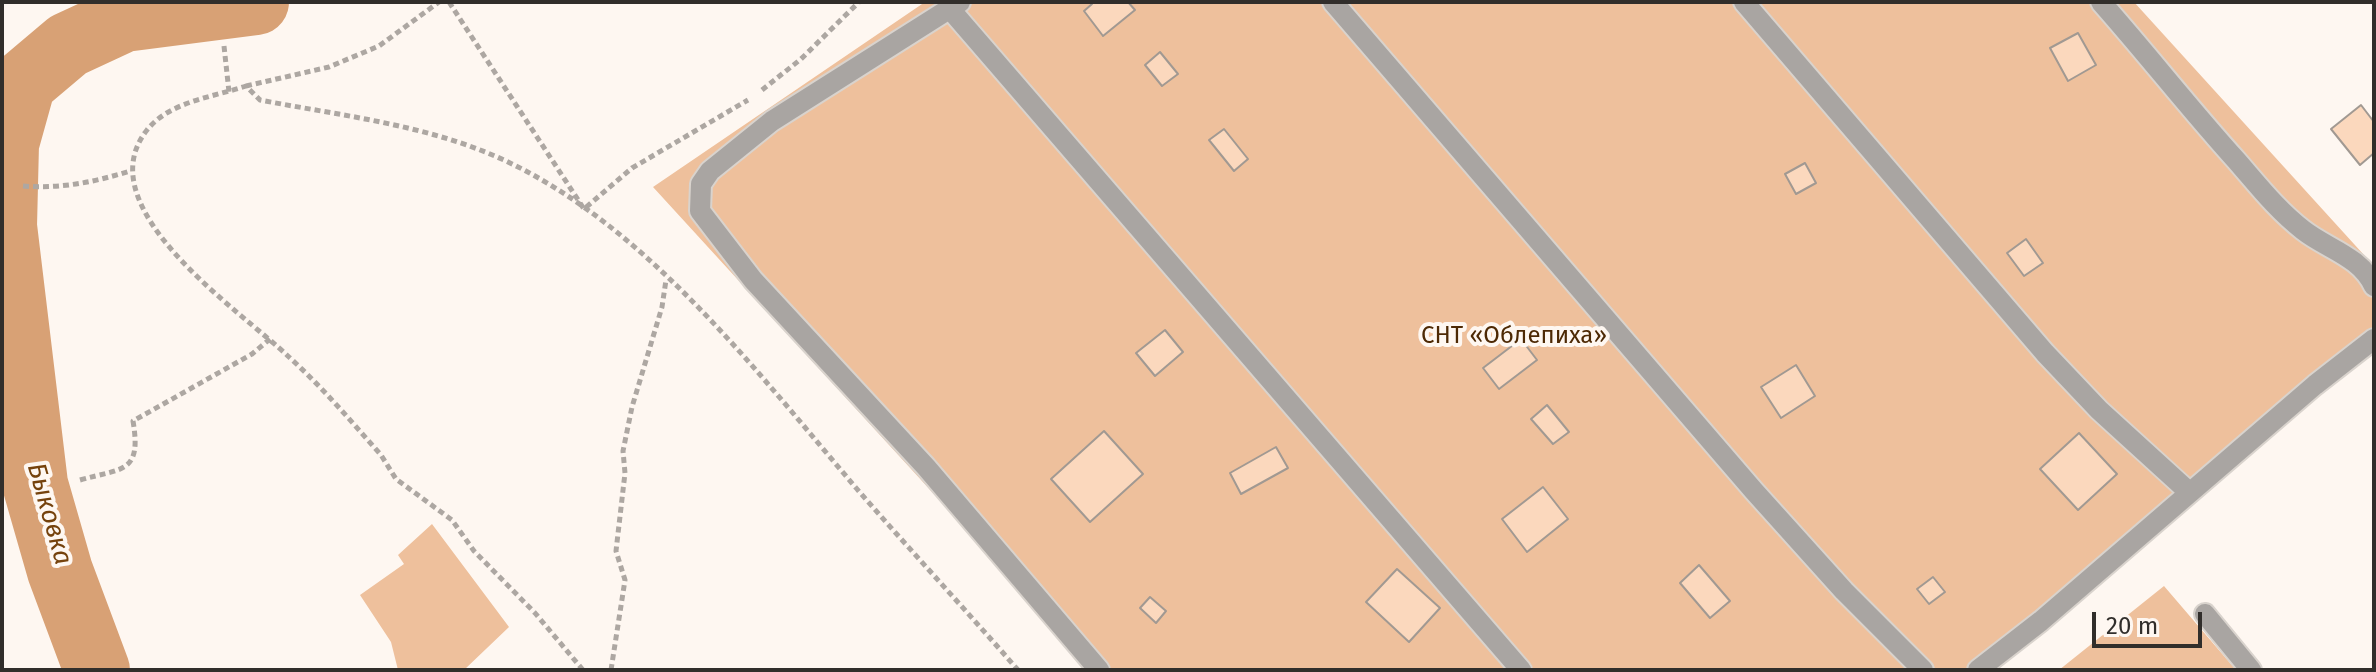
<!DOCTYPE html>
<meta charset="utf-8">
<style>
body{margin:0}
#map{position:relative;width:2376px;height:672px;overflow:hidden;background:#fef7f1;font-family:"Fira Sans",sans-serif}
canvas{display:block}
.frame{position:absolute;inset:0;border:4px solid #312e2b;pointer-events:none}
.scale{position:absolute;left:2092px;top:612px;width:110px;height:36px;box-sizing:border-box;border:4px solid #312e2b;border-top:0;padding-left:10px;font-size:24px;line-height:28px;white-space:nowrap;color:#312e2b;-webkit-text-stroke:6px #fef7f1;paint-order:stroke}
</style>
<div id="map">
<canvas width="2376" height="672"></canvas>
<div class="frame"></div>
<div class="scale">20 m</div>
</div>
<script>
const ctx = document.querySelector('canvas').getContext('2d');
ctx.lineJoin = 'round';
function paint(path, color) { ctx.fillStyle = color; ctx.fill(path, 'evenodd'); }
function trace(path, color, width, dash) { ctx.strokeStyle = color; ctx.lineWidth = width; ctx.lineCap = dash ? 'butt' : 'round'; ctx.setLineDash(dash || []); ctx.stroke(path); }
function write(font, color, halo, rows, align = 'center') {
  ctx.font = font + ' "Fira Sans",sans-serif'; ctx.lineWidth = 8; ctx.setLineDash([]); ctx.textBaseline = 'middle'; ctx.strokeStyle = halo; ctx.fillStyle = color; for (const [text, x, y, turn = 0] of rows) {
    ctx.save(); ctx.translate(x, y); ctx.rotate((+turn || 0) * Math.PI / 180); ctx.textAlign = isNaN(turn) ? turn : align; if (halo) ctx.strokeText(text, 0, 0); ctx.fillText(text, 0, 0); ctx.restore();
  }
}
paint(new Path2D(`
 M 925,2 L 2134,2 L 2374,266 L 2374,343 L 1985,670 L 1095,670 L 653,187 Z
 M 432,524 L 509,627 L 464,670 L 398,670 L 391,642 L 360,595 L 404,564 L 398,555 Z
 M 2164,586 L 2236,670 L 2059,670 Z`), '#eec09c');
trace(new Path2D(`
 M 97,670 L 60,571 L 35,484 L 4,226 L 6,144 L 23,83 L 68,45 L 124,19 L 256,2`), '#d8a175', 66);
const building = new Path2D(`
 M 1090,2 L 1128,2 L 1135,10 L 1103,36 L 1084,11 L 1092,4 Z
 M 2078,33 L 2096,65 L 2068,81 L 2050,48 Z
 M 1160,52 L 1178,74 L 1162,86 L 1145,65 Z
 M 2361,105 L 2374,122 L 2374,153 L 2360,165 L 2331,129 Z
 M 1224,129 L 1248,159 L 1234,171 L 1209,140 Z
 M 1805,163 L 1816,183 L 1796,194 L 1785,174 Z
 M 2026,239 L 2043,263 L 2024,276 L 2007,253 Z
 M 1165,330 L 1183,352 L 1155,376 L 1136,353 Z
 M 1521,339 L 1537,360 L 1499,389 L 1483,368 Z
 M 1796,365 L 1815,396 L 1781,418 L 1761,387 Z
 M 1547,405 L 1569,432 L 1553,444 L 1531,419 Z
 M 1104,431 L 1143,474 L 1090,522 L 1051,479 Z
 M 2079,433 L 2117,474 L 2078,510 L 2040,469 Z
 M 1276,447 L 1288,468 L 1241,494 L 1230,473 Z
 M 1543,487 L 1568,519 L 1527,552 L 1502,519 Z
 M 1699,565 L 1730,601 L 1710,618 L 1680,583 Z
 M 1397,569 L 1440,608 L 1409,642 L 1366,602 Z
 M 1933,577 L 1945,592 L 1929,604 L 1917,589 Z
 M 1150,597 L 1166,611 L 1156,623 L 1140,608 Z`);
paint(building, '#fbd8bd');
trace(building, '#a19992', 2);
const minor = new Path2D(`
 M 960,2 L 772,121 L 710,171 L 701,184 L 700,211 L 753,280 L 926,467 L 1099,670
 M 1333,2 L 1754,491 L 1844,591 L 1923,670
 M 1744,2 L 2045,353 L 2099,410 L 2189,492
 M 2101,2 C 2147,54 2189,108 2236,160 C 2257,184 2277,210 2303,230 C 2327,249 2360,256 2374,286
 M 950,9 L 1521,670
 M 2205,614 L 2251,670
 M 1978,670 L 2041,621 L 2315,385 L 2374,339`);
trace(minor, '#d9d3cd', 24);
trace(new Path2D(`
 M 449,2 L 584,209 L 632,168 L 748,100
 M 224,46 L 229,92
 M 246,86 L 329,67 L 379,46 L 439,2
 M 762,90 L 801,59 L 859,2
 M 23,186 C 60,189 95,182 130,171
 M 80,480 C 122,468 142,474 133,421 L 252,354 L 270,339
 M 583,670 L 535,613 L 474,551 L 452,520 L 396,479 L 381,455 C 351,421 322,387 289,357 C 241,311 85,208 147,130 C 170,101 214,97 246,86 L 260,100 C 343,116 429,125 506,161 C 648,228 757,372 857,489 C 910,550 965,609 1018,670
 M 611,670 L 625,580 L 616,551 L 625,473 L 623,451 L 632,407 L 662,307 L 666,280`), '#ada7a2', 5, [6, 4]);
trace(minor, '#a9a5a2', 20);
write('24px', '#4d2904', '#fef7f1', [
 ["СНТ «Облепиха»",1514,336]
]);
write('italic 26px', '#75420c', '#fef7f1', [
 ["Быковка",49,514,74]
]);
</script>
